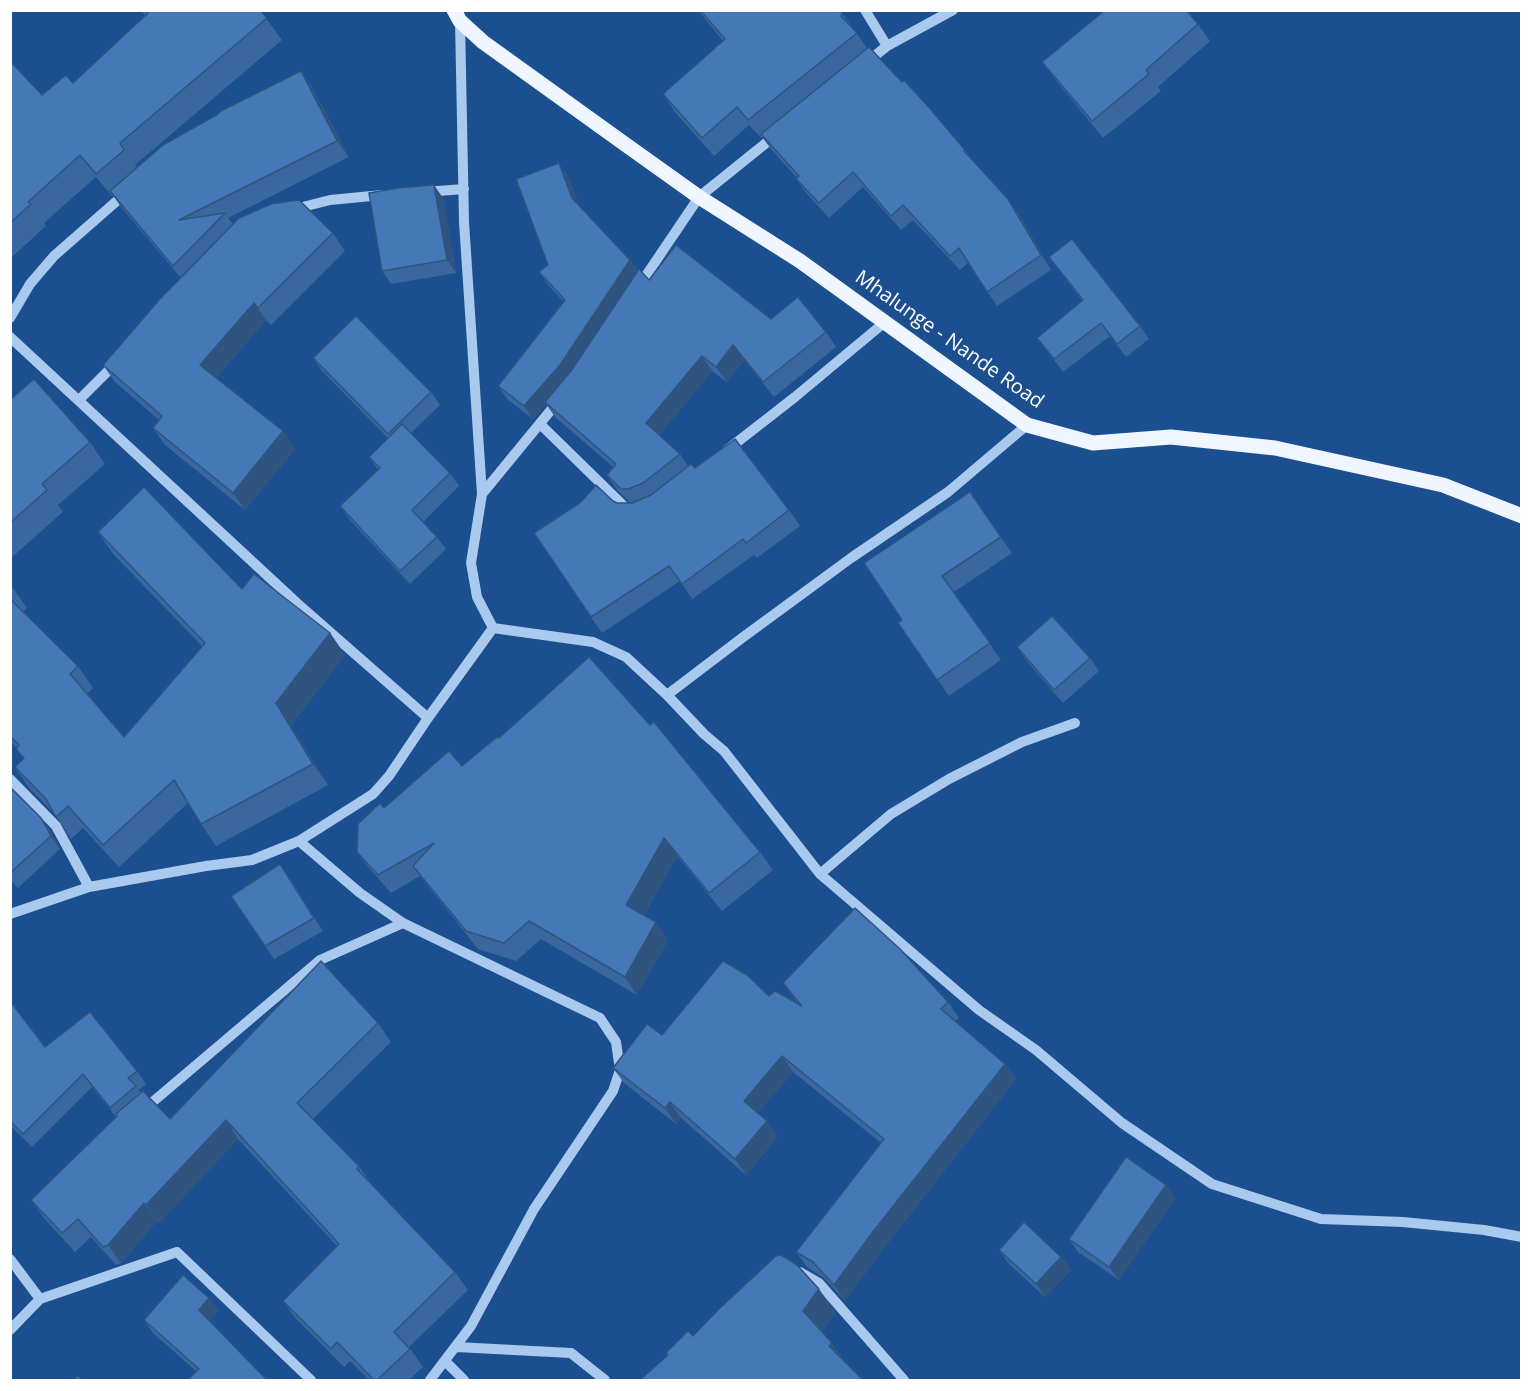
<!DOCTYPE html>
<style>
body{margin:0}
#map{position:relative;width:1532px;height:1391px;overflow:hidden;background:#1b4f8f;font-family:"Open Sans",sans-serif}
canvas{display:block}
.frame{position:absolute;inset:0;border:12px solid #fff;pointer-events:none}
</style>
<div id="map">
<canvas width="1532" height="1391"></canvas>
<div class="frame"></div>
</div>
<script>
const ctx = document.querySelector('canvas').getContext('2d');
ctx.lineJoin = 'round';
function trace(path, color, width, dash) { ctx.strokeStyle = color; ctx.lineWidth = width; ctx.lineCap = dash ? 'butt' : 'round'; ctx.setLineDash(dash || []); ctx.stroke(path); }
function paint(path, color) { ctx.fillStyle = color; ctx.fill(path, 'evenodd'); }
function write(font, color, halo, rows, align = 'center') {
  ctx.font = font + ' "Open Sans",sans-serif'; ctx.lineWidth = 4.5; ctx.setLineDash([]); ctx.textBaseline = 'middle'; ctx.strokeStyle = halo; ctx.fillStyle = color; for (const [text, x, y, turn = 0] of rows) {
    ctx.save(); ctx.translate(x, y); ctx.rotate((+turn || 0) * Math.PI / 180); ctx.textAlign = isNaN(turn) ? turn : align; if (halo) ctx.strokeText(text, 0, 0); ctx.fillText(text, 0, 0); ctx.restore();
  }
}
trace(new Path2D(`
 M 865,10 L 887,46
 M 460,21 L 464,222 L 482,494 L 471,563 L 477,597 L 493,628
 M 866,63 L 887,46 L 953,10
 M 425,192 L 464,189
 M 291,210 L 330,200 L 382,195
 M 639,286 L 699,197 L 776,135
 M 10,318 L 30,284 L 54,256 L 127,192
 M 10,337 L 298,604 L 428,718
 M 79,400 L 117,362
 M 540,424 L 629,511
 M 727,450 L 795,397 L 885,322
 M 482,494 L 560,399
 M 493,628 L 593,642 L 626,657 L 667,695 L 742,638 L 851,558 L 948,492 L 1027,425
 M 667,695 L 704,734 L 724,751 L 820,874
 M 1075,723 L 1022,742 L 949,779 L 891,814 L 820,874 L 979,1010 L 1036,1050 L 1122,1123 L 1212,1184 L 1321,1219 L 1403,1222 L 1484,1230 L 1522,1237
 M 10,779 L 56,826 L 89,887
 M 299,841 L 360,893 L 403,923 L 600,1018 L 616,1042 L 620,1070 L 613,1091 L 534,1209 L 471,1326 L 430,1380
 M 10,914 L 89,887 L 206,866 L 252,860 L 299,841 L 373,794 L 389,776 L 428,718 L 493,628
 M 142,1111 L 320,960 L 403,923
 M 10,1259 L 40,1299
 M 796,1272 L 800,1272 L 819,1283 L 904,1380
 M 10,1330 L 40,1299 L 177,1252 L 311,1380
 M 456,1347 L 571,1353 L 605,1380
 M 445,1361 L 464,1380`), '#a9c9ee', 10);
trace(new Path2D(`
 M 454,10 L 460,21 L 483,42 L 622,142 L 699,197 L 800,261 L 1027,425 L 1093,443 L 1171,437 L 1275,448 L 1443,485 L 1522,516`), '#f0f6ff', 15);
paint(new Path2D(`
 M 141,10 L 260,10 L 282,40 L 135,165 L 137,168 L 301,71 L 312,87 L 349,157 L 228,218 L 233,224 L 333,233 L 345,251 L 271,325 L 266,320 L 216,378 L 283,431 L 295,449 L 245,510 L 165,445 L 153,428 L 159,420 L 115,382 L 103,365 L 181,278 L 121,207 L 113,195 L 112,196 L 96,177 L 44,223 L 46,226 L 10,259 L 10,61 L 42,95 L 73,83 L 145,16 Z
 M 698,10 L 840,10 L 867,48 L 965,150 L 972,160 L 1019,214 L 1051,270 L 997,306 L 968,263 L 960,270 L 913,220 L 901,230 L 863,187 L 829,218 L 807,194 L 796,179 L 797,178 L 771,149 L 762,137 L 761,138 L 749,125 L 714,156 L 675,112 L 663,94 L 723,41 Z
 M 1101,10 L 1186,10 L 1198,24 L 1210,41 L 1158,87 L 1161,91 L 1103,138 L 1054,78 L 1042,62 L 1102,13 Z
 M 568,176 L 579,206 L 630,260 L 638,271 L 649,280 L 771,319 L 826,332 L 836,347 L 774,397 L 744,360 L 727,382 L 712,371 L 659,435 L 680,454 L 688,466 L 789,510 L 800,526 L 757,558 L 754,555 L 692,599 L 680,581 L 602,633 L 591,617 L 613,501 L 617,503 L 631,503 L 617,490 L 607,475 L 613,467 L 555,417 L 546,404 L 533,419 L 507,399 L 498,386 L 563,301 L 548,285 L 539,272 L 548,265 Z
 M 443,198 L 456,273 L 391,284 L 382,271 Z
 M 1049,257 L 1140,326 L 1149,339 L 1126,357 L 1110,336 L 1063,372 L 1037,338 L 1082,301 Z
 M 313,358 L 431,392 L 440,405 L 411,433 L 450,473 L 459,486 L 423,522 L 437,537 L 446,549 L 410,584 L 349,519 L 340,506 L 378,470 L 369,457 L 388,438 L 322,371 Z
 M 10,400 L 90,442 L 105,464 L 58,505 L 63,512 L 10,559 Z
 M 970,492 L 1012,553 L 954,592 L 1001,660 L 949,696 L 898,623 L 902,620 Z
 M 98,532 L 242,589 L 330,633 L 345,655 L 291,725 L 328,785 L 216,846 L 201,824 L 188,803 L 119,867 L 83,828 L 71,839 L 54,813 L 30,789 L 15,767 L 23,759 L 16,749 L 17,748 L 10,741 L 10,584 L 27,608 L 23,611 L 78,666 L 93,688 L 87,694 L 124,737 L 202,646 L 113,554 Z
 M 1017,647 L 1090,658 L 1099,671 L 1063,703 L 1026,660 Z
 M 499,738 L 760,852 L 773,870 L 722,911 L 677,856 L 644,915 L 668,940 L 637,995 L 541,939 L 516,961 L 478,949 L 420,876 L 391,893 L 370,869 L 357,852 L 384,808 L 462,766 Z
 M 10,787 L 50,830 L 60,849 L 18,888 L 10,879 Z
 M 289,877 L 323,931 L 274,959 L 231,896 Z
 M 783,983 L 948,1002 L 959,1018 L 955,1021 L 1005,1064 L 1016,1079 L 883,1249 L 845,1301 L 824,1278 L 807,1267 L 796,1252 L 881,1143 L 793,1072 L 758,1113 L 778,1136 L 746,1175 L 681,1118 L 676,1124 L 624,1083 L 613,1068 L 662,1035 L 769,996 L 798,1004 Z
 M 10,1001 L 45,1047 L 137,1071 L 146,1084 L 139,1090 L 141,1093 L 170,1119 L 378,1023 L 391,1042 L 313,1119 L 359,1166 L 372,1185 L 455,1272 L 468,1290 L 409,1347 L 423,1367 L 409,1380 L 369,1380 L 350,1361 L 344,1367 L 296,1319 L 283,1301 L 337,1246 L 238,1139 L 159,1223 L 157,1221 L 121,1263 L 116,1265 L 91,1237 L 75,1252 L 44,1218 L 31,1200 L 116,1117 L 92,1087 L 32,1147 L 10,1125 Z
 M 1166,1185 L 1175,1198 L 1119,1280 L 1078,1252 L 1069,1239 Z
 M 999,1250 L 1061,1257 L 1071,1270 L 1045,1297 L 1008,1263 Z
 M 209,1298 L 218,1311 L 209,1321 L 267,1380 L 196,1371 L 153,1333 L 144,1320 Z`), '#3a679d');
paint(new Path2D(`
 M 301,71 L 312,87 L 349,157 L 337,141 Z
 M 559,163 L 568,176 L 581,211 L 572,198 Z
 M 434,185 L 443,198 L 456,273 L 447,260 Z
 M 1008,199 L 1019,214 L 1051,270 L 1041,255 Z
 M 630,260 L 639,273 L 569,378 L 533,419 L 524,406 Z
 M 254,303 L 266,320 L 213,382 L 200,365 Z
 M 733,345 L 744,360 L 727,382 L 716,367 Z
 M 702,356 L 712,371 L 657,438 L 646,423 Z
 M 283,431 L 295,449 L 245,510 L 233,493 Z
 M 330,633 L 345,655 L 291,725 L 328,785 L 313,764 L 276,703 Z
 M 41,818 L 50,830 L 60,849 L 51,836 Z
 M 664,838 L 677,856 L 639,923 L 626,905 Z
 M 280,864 L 289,877 L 323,931 L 314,918 Z
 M 656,922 L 668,940 L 637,995 L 625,977 Z
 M 782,1056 L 793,1072 L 755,1117 L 744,1101 Z
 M 1005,1064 L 1016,1079 L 883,1249 L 845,1301 L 834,1285 L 872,1233 Z
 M 670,1102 L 681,1118 L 676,1124 L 665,1108 Z
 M 226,1120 L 238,1139 L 159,1223 L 146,1205 Z
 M 767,1121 L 778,1136 L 746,1175 L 735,1159 Z
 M 1166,1185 L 1175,1198 L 1119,1280 L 1109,1267 Z
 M 144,1203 L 157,1221 L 121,1263 L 108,1245 Z
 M 1061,1257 L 1071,1270 L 1045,1297 L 1036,1284 Z
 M 819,1289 L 836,1313 L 820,1335 L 803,1311 Z
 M 209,1298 L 218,1311 L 208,1323 L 199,1310 Z
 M 832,1343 L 849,1367 L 829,1346 Z`), '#305480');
const building = new Path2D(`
 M 146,10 L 260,10 L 267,18 L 120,143 L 124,150 L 96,174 L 80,155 L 28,202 L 31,204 L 10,223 L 10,61 L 42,95 L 66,75 L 73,83 L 148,13 Z
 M 700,10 L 840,10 L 843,14 L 841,16 L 857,33 L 748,120 L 737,107 L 702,138 L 663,94 L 725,39 Z
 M 1103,10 L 1186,10 L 1198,24 L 1146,70 L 1149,74 L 1092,121 L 1042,62 L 1104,11 Z
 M 869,47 L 902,82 L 904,80 L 926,104 L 965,150 L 964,151 L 1008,199 L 1041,255 L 987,292 L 959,248 L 950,256 L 903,205 L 891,216 L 853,172 L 819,203 L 796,179 L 799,176 L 761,134 Z
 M 301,71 L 337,141 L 179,220 L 225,213 L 173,266 L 110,191 L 163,145 L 218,114 L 221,111 Z
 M 559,163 L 572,198 L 630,260 L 560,365 L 524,406 L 498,386 L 565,300 L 539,272 L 548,265 L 516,179 Z
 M 434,185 L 447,260 L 382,271 L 369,193 L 398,188 Z
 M 299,200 L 333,233 L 258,308 L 254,303 L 200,365 L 283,431 L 233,493 L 153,428 L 162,416 L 103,365 L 160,299 L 239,218 L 271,204 Z
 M 1072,239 L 1140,326 L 1117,344 L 1101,323 L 1054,359 L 1037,338 L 1083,300 L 1049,257 Z
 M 676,245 L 771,319 L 798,297 L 826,332 L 763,382 L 733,345 L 716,367 L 702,356 L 646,423 L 680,454 L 643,483 L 628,489 L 621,489 L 607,475 L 616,464 L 545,402 L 571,371 L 639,269 L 649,280 Z
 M 356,316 L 431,392 L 388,434 L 313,358 Z
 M 34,379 L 90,442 L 42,484 L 47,490 L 10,523 L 10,400 Z
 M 402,424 L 450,473 L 412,510 L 437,537 L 400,571 L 340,506 L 380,468 L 369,457 Z
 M 735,439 L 789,510 L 746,543 L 743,539 L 682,584 L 669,566 L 591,617 L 534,533 L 581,502 L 596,485 L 613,501 L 617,503 L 632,503 L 651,495 L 691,464 L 695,468 Z
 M 144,487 L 242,589 L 254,574 L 330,633 L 276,703 L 313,764 L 201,824 L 174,780 L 103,845 L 68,806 L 56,817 L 46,799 L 15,767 L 24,758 L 16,749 L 19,745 L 10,736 L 10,599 L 78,666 L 70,674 L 124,737 L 205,643 L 98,532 Z
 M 970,492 L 1001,537 L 942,576 L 990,643 L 937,680 L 898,623 L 902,620 L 864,563 Z
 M 1052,616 L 1090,658 L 1054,690 L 1017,647 Z
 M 589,657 L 650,725 L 654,722 L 760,852 L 709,893 L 664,838 L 626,905 L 656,922 L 625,977 L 529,921 L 504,943 L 466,931 L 413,866 L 434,843 L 378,875 L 357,852 L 358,824 L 380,803 L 384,808 L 449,751 L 462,766 L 497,737 L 499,738 Z
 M 10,787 L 41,818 L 51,836 L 10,873 Z
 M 280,864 L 314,918 L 265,946 L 231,896 Z
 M 855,908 L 900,949 L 948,1002 L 941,1009 L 1005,1064 L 872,1233 L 834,1285 L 813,1262 L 796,1252 L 884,1139 L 782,1056 L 744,1101 L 767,1121 L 735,1159 L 670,1102 L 665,1108 L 613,1068 L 647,1024 L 662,1035 L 723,961 L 747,975 L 769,996 L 775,991 L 802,1006 L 783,983 Z
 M 321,961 L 378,1023 L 297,1103 L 359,1166 L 357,1169 L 455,1272 L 394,1332 L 410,1349 L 377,1380 L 374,1380 L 337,1342 L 331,1349 L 283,1301 L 339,1244 L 226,1120 L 146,1205 L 144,1203 L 108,1245 L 103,1247 L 78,1219 L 62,1233 L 31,1200 L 117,1116 L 116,1114 L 143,1091 L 170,1119 Z
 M 10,1001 L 45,1047 L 90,1012 L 137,1071 L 128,1078 L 136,1086 L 110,1108 L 83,1074 L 23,1134 L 10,1121 Z
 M 1126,1157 L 1166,1185 L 1109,1267 L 1069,1239 Z
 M 1024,1222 L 1061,1257 L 1036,1284 L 999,1250 Z
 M 781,1255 L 797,1265 L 819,1289 L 803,1311 L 832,1343 L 829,1346 L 863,1380 L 640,1380 L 668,1355 L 666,1353 L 688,1331 L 693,1336 L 719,1309 L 776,1256 Z
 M 183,1275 L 209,1298 L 199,1310 L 267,1380 L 190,1380 L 189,1379 L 199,1369 L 144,1320 Z
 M 78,1376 L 82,1380 L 73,1380 Z`);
paint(building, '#4478b7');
trace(building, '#305480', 1.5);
write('20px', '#fff', '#1b4f8f', [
 ["Mhalunge - Nande Road",949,340,35]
]);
</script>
